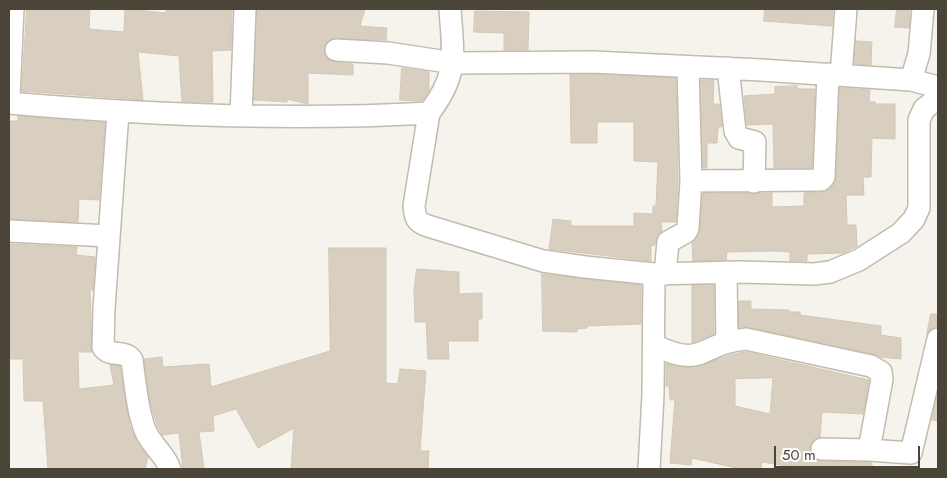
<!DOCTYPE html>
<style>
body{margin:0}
#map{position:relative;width:947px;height:478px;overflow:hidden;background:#f6f3ec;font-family:Jost,sans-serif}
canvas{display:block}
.frame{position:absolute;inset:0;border:10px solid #4b4439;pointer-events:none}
.scale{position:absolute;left:774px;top:446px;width:146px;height:22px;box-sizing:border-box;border:2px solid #4b4439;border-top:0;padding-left:6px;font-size:15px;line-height:18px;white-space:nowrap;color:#4b4439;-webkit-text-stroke:4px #fff;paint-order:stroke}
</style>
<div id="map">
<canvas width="947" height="478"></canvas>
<div class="frame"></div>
<div class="scale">50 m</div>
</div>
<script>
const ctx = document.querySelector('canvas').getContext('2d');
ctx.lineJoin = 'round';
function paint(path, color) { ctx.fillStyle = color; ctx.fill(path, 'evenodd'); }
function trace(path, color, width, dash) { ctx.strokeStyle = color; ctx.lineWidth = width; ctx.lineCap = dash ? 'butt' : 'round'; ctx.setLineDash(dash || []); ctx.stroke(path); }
const building = new Path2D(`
 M 27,9 L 90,9 L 89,29 L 124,32 L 125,9 L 166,13 L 166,9 L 232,9 L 231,50 L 212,51 L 213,102 L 182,102 L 179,56 L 138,52 L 143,100 L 22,91 Z
 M 257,9 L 365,9 L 360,26 L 387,28 L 386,40 L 330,39 L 324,49 L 325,56 L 335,62 L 353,64 L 353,75 L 308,73 L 308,104 L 287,99 L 287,102 L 254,100 Z
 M 765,9 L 833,9 L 832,26 L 764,21 Z
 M 897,9 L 910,9 L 909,28 L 895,27 Z
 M 475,11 L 529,12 L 528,50 L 504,50 L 504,33 L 474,32 Z
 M 856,41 L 872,42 L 871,65 L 854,64 Z
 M 402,68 L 429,72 L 429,91 L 422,101 L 400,100 Z
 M 593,74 L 676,78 L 678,181 L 676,222 L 661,222 L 662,231 L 657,236 L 655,245 L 651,246 L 651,261 L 549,249 L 553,219 L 571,221 L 571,226 L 634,226 L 634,213 L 653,214 L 653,206 L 656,206 L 658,162 L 634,161 L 634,122 L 597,122 L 597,143 L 571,143 L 570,75 Z
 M 701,80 L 714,80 L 713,104 L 719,104 L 722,126 L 718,128 L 717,143 L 707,143 L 707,168 L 703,168 Z
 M 797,86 L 797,89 L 815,89 L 812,168 L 774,168 L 773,124 L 747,125 L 744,96 L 775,94 L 775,87 Z
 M 840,88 L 870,90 L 869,102 L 875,102 L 875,104 L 895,104 L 895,139 L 872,138 L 871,177 L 863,177 L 864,195 L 846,195 L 847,225 L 856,225 L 857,246 L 843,253 L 807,254 L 807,261 L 790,261 L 790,252 L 773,251 L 727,252 L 726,260 L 693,261 L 692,243 L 700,229 L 703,193 L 772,193 L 772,207 L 804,206 L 804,193 L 822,192 L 833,186 L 836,177 Z
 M 18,116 L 105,123 L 99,200 L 79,199 L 78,222 L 9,219 L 10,121 L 18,121 Z
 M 9,244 L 77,247 L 76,255 L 95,257 L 93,290 L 90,290 L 92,352 L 78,352 L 79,389 L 114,385 L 110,365 L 120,366 L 130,426 L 137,442 L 148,457 L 145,469 L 48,469 L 43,401 L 24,401 L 23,359 L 9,359 Z
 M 329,248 L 386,248 L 386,383 L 398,384 L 400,369 L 426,371 L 420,451 L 429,451 L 428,469 L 381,467 L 381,469 L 291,469 L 294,428 L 258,448 L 236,409 L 213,416 L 214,431 L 199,432 L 204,469 L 183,469 L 179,433 L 162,435 L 157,425 L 150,402 L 144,359 L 162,357 L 163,367 L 209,364 L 211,387 L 330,351 Z
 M 417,269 L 459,272 L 459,294 L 482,293 L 482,319 L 478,319 L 478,341 L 448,341 L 449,359 L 428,359 L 426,322 L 415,322 L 414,290 Z
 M 542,274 L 641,285 L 641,324 L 587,326 L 587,328 L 577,329 L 577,332 L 543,331 Z
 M 714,285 L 714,334 L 692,343 L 692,286 Z
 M 739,301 L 751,301 L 751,309 L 789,310 L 789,312 L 800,312 L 800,315 L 881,326 L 881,335 L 901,338 L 901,359 L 881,357 L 874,354 L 749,327 L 739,327 Z
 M 931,314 L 938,314 L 938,327 L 934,327 L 927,334 Z
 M 746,352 L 869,380 L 863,414 L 822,412 L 820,437 L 812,442 L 810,449 L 816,460 L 872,463 L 872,469 L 806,469 L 762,462 L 761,469 L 741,469 L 692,458 L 691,465 L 670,463 L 675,400 L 670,400 L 669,386 L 666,386 L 666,364 L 683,368 L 696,367 L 734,354 ZM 773,378 L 770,414 L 735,406 L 735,379 Z
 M 938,392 L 938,421 L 932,420 Z`);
paint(building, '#d8cfc1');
trace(building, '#d3c7b4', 1);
const street = new Path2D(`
 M 450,9 C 453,55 459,74 429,113 L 414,206 C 415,218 416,222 428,226 L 543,261 L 585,267 L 654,274 L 740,272 L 814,274 L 830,272 L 859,260 L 901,233 L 914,219 L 919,208 L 919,120 L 924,109 L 938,98
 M 336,50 L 388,53 L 454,63 L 593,62 L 761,70 L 911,80 L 938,87
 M 728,68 L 735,131 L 739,138 L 755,142 L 754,182
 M 841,75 L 846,9
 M 911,80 L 919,54 L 923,9
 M 9,98 L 13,9
 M 9,103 C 148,115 288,121 429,113
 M 118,112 L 104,308 L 103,347 C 110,358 125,349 132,360 C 135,382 137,409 145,430 C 151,445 165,454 170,469
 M 241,116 L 245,9
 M 691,181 L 821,180 L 824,177 L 828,74
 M 9,231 L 109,236
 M 726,272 L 727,341
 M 665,274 L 668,242 L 686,232 L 688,228 L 691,181 L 688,67
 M 654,345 C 705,370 699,343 746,339 L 871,366 L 881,372 L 882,379 L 869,450 L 911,453 L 938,339
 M 822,449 L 869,450
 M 649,469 L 653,395 L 654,274`);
trace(street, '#c2bbae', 24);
trace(street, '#fff', 21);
</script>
